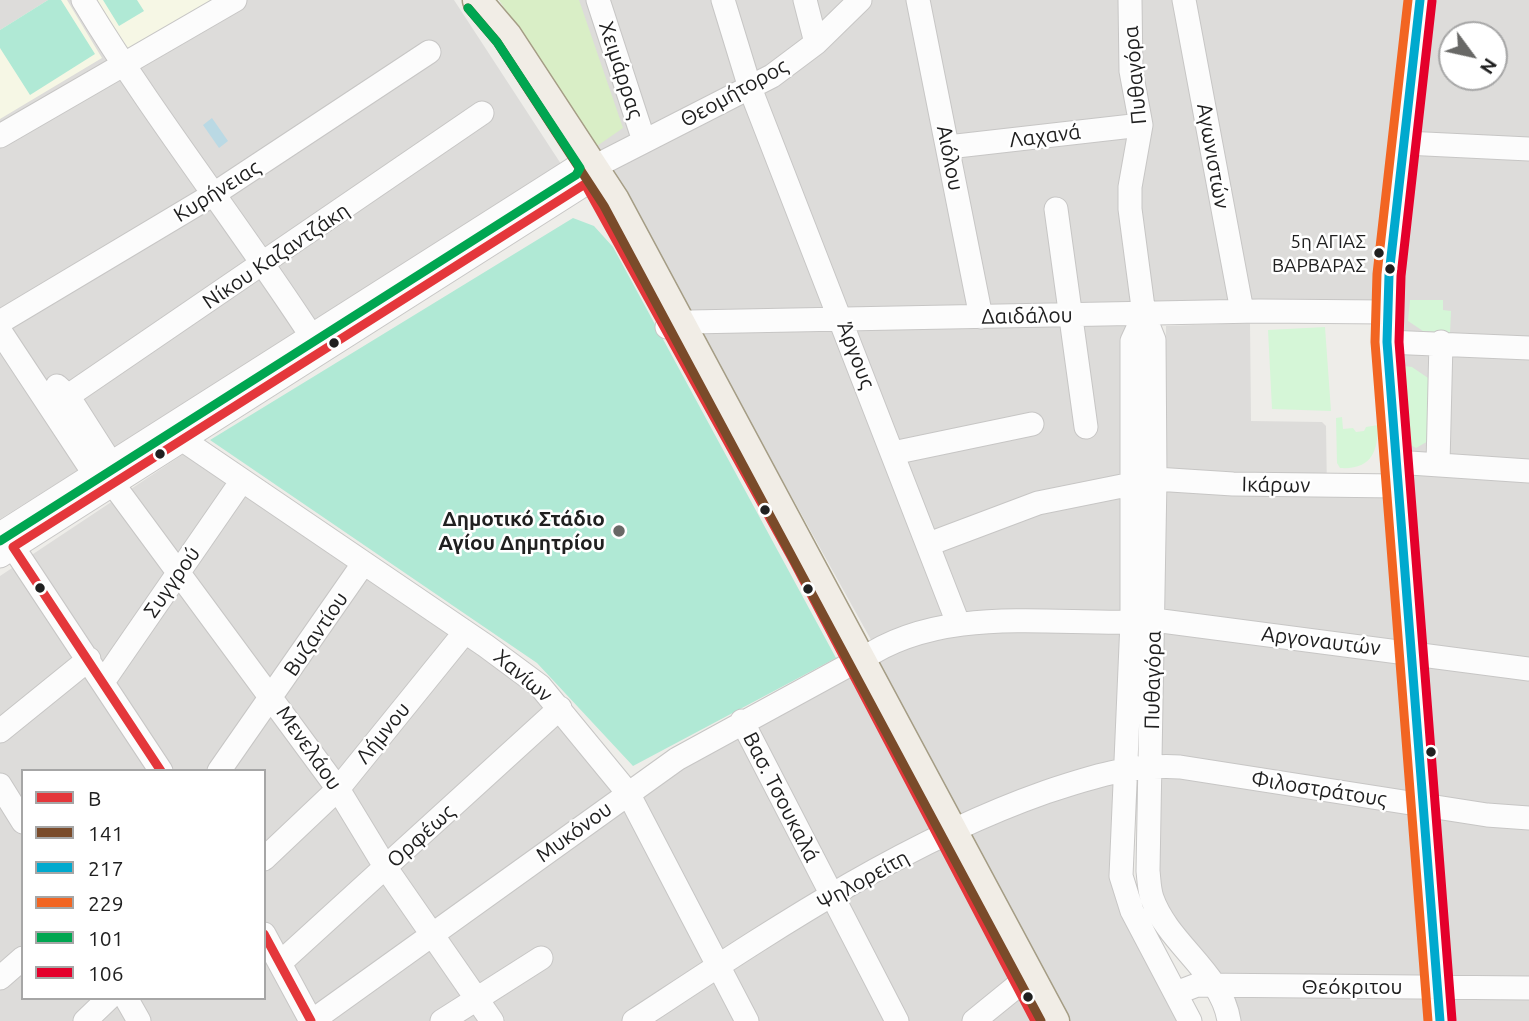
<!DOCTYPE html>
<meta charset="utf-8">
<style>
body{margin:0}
#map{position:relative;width:1529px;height:1021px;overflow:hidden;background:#eeede9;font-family:Ubuntu,sans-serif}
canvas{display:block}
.legend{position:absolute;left:21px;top:769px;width:245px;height:231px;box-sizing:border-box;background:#fff;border:2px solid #a6a6a6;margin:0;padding:9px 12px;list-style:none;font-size:21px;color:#202020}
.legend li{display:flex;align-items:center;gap:14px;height:35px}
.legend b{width:35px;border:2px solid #a6a6a6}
.north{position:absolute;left:1438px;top:21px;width:70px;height:70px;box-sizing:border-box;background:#fff;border:2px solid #a6a6a6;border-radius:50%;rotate:123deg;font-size:19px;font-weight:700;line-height:28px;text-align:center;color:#202020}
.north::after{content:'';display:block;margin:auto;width:24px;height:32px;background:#686866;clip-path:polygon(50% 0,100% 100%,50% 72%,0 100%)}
</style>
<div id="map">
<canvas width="1529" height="1021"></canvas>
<ul class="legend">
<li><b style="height:9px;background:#e4373b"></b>Β</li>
<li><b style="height:9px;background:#7a4b2a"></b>141</li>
<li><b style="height:9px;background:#00a9ce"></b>217</li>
<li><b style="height:9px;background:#f26522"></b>229</li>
<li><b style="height:9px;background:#00a651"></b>101</li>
<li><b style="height:9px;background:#e4002b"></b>106</li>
</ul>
<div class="north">N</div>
</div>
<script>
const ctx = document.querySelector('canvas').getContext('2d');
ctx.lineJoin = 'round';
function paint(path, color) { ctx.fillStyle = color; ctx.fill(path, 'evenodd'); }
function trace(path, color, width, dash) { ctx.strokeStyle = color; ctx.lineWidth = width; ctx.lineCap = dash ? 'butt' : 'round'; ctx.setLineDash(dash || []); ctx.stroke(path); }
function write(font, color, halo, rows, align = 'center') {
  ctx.font = font + ' Ubuntu,sans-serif'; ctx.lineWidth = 5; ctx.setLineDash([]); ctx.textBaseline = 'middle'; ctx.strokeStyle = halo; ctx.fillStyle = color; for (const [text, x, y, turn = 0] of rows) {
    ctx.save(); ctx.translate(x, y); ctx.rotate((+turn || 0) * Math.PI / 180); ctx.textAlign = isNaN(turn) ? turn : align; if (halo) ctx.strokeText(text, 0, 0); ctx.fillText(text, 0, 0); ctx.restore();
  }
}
paint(new Path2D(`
 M 0,0 L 454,0 L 563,167 L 0,519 Z
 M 499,0 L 1529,0 L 1529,1021 L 1442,1021 L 1393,313 L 1144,315 L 1132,880 L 1199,1021 L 0,1021 L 0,576 L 185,453 L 525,685 L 621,794 L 880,656 L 597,146 ZM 1452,35 L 1494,35 L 1494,77 L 1452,77 ZM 23,771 L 264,771 L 264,998 L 23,998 Z
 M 1250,323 L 1251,421 L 1322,422 L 1326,426 L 1327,493 L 1385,495 L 1429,1021 L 1233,1021 L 1158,897 L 1166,326 Z`), '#dddcda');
paint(new Path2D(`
 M 48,0 L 67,0 L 102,58 L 0,119 L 0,30 Z
 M 96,0 L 220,0 L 129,54 Z`), '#f6f7e5');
paint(new Path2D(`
 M 499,0 L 579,0 L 623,128 L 597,146 Z`), '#d9eec6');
paint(new Path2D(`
 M 1410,300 L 1443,300 L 1443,310 L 1451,311 L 1450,333 L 1423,331 L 1408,321 Z
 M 1325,327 L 1331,411 L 1272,409 L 1268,330 Z
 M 1404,366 L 1412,367 L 1431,380 L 1430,440 L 1416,448 L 1405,442 L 1399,369 Z
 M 1342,417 L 1343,429 L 1353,428 L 1356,432 L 1364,431 L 1366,427 L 1378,425 C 1378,452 1371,470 1340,468 L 1337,463 L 1336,418 Z`), '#d5f6d7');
paint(new Path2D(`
 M 48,0 L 61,0 L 95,54 L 30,95 L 0,48 L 0,30 Z
 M 103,0 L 137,0 L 144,11 L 119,26 Z
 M 573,218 L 594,226 L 613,247 L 836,658 L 633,766 L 537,663 L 210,440 Z`), '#b0e9d5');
paint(new Path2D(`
 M 212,118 L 228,141 L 219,148 L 203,125 Z`), '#bad9e4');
const minor = new Path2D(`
 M 83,0 C 153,116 238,223 312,337
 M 598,0 L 644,141
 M 723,0 L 750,88 L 958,623
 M 805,0 L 816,43
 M 918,0 L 981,317
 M 1130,0 L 1131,71 L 1141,125 L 1130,187 L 1130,209 L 1144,315 L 1154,340 L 1155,479 L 1148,871 C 1149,879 1149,889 1152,898 C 1168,944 1222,973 1229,1021
 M 1184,0 L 1242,311
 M 1420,0 L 1389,275 L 1387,342 L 1409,653 L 1440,1021
 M 0,136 L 235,0
 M 1405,143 L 1529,149
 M 948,147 L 1141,125
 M 1056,209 L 1086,427
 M 1144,315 L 1132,341 L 1132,622 L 1121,876 L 1132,911 L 1190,1021
 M 0,322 L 214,194 L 429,52
 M 667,327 L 690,322 L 1259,311 L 1387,312
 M 0,331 L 95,475 L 113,484 L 338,789 L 386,868 L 492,1021
 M 1387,342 L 1529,348
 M 57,386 L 68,396 L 112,465 L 112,478
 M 68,396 L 482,113
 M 183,440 L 486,646 L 540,686 L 628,793 L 747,1021
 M 893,453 L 1032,424
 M 1395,462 L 1529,471
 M 1438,464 L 1441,342
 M 1155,479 L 1233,484 L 1397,486
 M 0,534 L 575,168 L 594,167 L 772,76 L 816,43 L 860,0
 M 929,544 L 1038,503 L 1132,484
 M 13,547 L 161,771
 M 0,556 L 585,184 L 594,167
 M 1154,620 L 1529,669
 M 861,660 C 939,606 1043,624 1132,622
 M 103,682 L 241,482
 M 742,721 L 897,1021
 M 0,731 L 89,659
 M 219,771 L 363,564
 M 0,785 L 23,822
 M 264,859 L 338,789 L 465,632
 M 264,934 L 311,1021
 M 281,962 L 560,708
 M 0,978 L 23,958
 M 1176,993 L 1197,985 L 1529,988
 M 126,998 L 139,1021
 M 85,1021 L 109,998
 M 312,1021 L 677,759 L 849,665
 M 442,1021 L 541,958
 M 634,1021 C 764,936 898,844 1046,792 C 1091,777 1131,764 1180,767 L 1487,815 L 1529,818
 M 974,1021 L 1017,986`);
const major = new Path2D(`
 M 477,0 L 507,35 L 615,200 L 1055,1021`);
trace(minor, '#c7c6c5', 25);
trace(major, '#a59d85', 31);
trace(minor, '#fcfcfc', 23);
trace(major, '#f1ede6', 28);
trace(new Path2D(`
 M 585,184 L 793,560 L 1035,1021
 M 13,547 L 585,184
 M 13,547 L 161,771
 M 264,934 L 311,1021`), '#e4373b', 9);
trace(new Path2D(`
 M 468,8 L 497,42 L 604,206 L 1041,1021`), '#7a4b2a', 9);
trace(new Path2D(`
 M 1420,0 L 1389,275 L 1387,342 L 1440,1021`), '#00a9ce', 9);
trace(new Path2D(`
 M 1408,0 L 1377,274 L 1375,342 L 1428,1021`), '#f26522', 9);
trace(new Path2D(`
 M 0,541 L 576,175 L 580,168 L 497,42 L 468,8`), '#00a651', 9);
trace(new Path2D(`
 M 1432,1 L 1401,276 L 1399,342 L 1452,1020`), '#e4002b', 9);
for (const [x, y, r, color] of [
 [1379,253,6,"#202020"],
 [1390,269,6,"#202020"],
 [334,343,6,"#202020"],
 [160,454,6,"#202020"],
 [765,510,6,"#202020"],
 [619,531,7,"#686866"],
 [40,588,6,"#202020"],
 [808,589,6,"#202020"],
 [1431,752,6,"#202020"],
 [1028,997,6,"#202020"]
]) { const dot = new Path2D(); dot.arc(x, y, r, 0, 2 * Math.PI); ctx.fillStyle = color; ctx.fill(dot); trace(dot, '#fff', 2.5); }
write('19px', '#202020', '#fff', [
 ["5η ΑΓΙΑΣ",1366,242],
 ["ΒΑΡΒΑΡΑΣ",1366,266]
], 'right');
write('21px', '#202020', '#fff', [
 ["Χειμάρρας",621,70,72],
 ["Πυθαγόρα",1135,75,-95],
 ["Θεομήτορος",734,93,-29],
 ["Λαχανά",1045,136,-7],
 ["Αγωνιστών",1213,156,80],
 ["Αιόλου",950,158,79],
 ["Κυρήνειας",217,191,-32],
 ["Νίκου Καζαντζάκη",276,256,-34],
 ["Δαιδάλου",1027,316,-1],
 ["Άργους",856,355,69],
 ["Ικάρων",1276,485,1],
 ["Συγγρού",172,582,-55],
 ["Βυζαντίου",316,634,-56],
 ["Αργοναυτών",1321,641,7],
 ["Χανίων",523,676,40],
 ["Πυθαγόρα",1153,680,-89],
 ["Λήμνου",383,733,-51],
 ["Μενελάου",309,748,55],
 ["Φιλοστράτους",1319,789,9],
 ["Βασ. Τσουκαλά",781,797,63],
 ["Μυκόνου",574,832,-36],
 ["Ορφέως",421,836,-42],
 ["Ψηλορείτη",863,880,-29],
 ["Θεόκριτου",1352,987]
]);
write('bold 21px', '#202020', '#fff', [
 ["Δημοτικό Στάδιο",605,519],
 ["Αγίου Δημητρίου",605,543]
], 'right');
</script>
